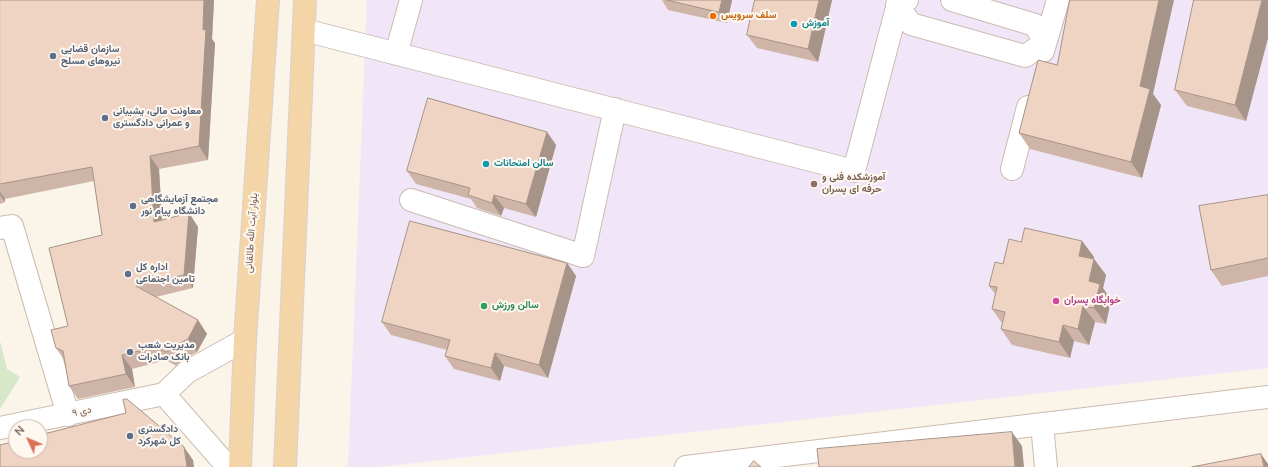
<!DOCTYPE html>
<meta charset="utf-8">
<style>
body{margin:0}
#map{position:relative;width:1268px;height:467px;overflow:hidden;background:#fbf4e9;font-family:"Nunito Sans",sans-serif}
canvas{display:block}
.north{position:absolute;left:8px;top:419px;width:40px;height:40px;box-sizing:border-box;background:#fef8f0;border:1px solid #c7b9af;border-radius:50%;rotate:314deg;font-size:11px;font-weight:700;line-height:16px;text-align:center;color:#745a4e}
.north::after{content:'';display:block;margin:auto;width:14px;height:18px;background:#dc7158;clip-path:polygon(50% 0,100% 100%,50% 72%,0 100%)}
</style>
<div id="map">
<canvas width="1268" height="467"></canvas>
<div class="north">N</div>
</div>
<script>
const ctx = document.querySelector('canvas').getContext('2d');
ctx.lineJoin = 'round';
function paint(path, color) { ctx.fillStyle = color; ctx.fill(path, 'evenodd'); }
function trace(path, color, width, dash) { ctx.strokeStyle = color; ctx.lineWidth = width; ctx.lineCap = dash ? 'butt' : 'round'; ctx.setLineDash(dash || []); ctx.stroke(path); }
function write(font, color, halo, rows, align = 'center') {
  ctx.font = font + ' "Nunito Sans",Vazirmatn,sans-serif'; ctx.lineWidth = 4; ctx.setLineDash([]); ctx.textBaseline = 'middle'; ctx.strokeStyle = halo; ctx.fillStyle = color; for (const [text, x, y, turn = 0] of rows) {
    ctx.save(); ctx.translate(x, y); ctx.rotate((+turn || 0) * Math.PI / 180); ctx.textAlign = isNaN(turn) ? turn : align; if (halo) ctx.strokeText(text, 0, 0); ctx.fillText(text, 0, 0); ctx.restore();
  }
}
paint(new Path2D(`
 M 367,0 L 1268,0 L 1268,368 L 379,467 L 348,467 Z`), '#f0e6f8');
paint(new Path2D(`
 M 0,341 L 7,369 L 20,377 L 0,409 Z`), '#d6e8c8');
const minor = new Path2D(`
 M 907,0 L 897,5 L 911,24 L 1025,56 L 1045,43 L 1035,25 L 952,0
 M 304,30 L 854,171 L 899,0
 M 1043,51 L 1058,0
 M 396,54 L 411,0
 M 1012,169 L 1028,107
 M 411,200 L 583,256 L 615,109
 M 0,228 L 12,226 L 68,415
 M 164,394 L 228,467
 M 1042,424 L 1046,467
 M 0,428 L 164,394 L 187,372 L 245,340
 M 686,467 L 1268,397`);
const major = new Path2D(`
 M 240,467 L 245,340 L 268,0
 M 285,467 L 305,0`);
trace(minor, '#cdbbb0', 24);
trace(major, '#d8d1cd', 24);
trace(minor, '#fff', 22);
trace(major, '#f4d5a7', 22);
paint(new Path2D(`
 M 0,0 L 214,0 L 212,39 L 215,43 L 208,160 L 159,169 L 162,220 L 189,213 L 198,227 L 193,288 L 156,297 L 198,320 L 207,334 L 197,352 L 181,361 L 176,366 L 166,360 L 132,369 L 135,387 L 78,399 L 69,386 L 65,361 L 56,348 L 68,326 L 102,235 L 94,181 L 5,199 L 5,202 L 0,204 Z
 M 662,0 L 732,0 L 727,23 L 668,10 Z
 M 832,0 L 818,62 L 757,48 L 747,35 Z
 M 1268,0 L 1268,38 L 1246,121 L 1187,106 L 1175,90 Z
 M 1153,94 L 1161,105 L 1142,178 L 1030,149 L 1019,133 Z
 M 547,132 L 556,145 L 536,217 L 504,208 L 501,216 L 477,208 L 471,199 L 416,184 L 407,171 Z
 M 1268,195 L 1268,276 L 1222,286 L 1211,270 Z
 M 1082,241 L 1094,257 L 1093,259 L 1094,259 L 1106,275 L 1103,288 L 1111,300 L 1106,324 L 1095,322 L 1089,345 L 1074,341 L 1070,358 L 1012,345 L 1001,329 L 1002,323 L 992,309 L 996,295 L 989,286 L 1003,264 L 1021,242 Z
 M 567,263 L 576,276 L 548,378 L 504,366 L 500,381 L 454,369 L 445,356 L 447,350 L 391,335 L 382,322 Z`), '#ceb5a8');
paint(new Path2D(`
 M 204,0 L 214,0 L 212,39 L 215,43 L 208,160 L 199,146 Z
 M 722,0 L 732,0 L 727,23 L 719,12 Z
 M 819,0 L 832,0 L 818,62 L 808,49 Z
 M 1159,0 L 1174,0 L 1153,94 L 1161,105 L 1142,178 L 1131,162 L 1140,86 Z
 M 1262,0 L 1268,0 L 1268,38 L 1246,121 L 1235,105 Z
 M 547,132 L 556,145 L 536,217 L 526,204 Z
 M 150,156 L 159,169 L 163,235 L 154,222 Z
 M 0,192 L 5,199 L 5,202 L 0,195 Z
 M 494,195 L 504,208 L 501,216 L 492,203 Z
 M 189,213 L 198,227 L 193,288 L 184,275 Z
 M 1082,241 L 1094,257 L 1090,272 L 1079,256 Z
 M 1094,259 L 1106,275 L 1103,288 L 1111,300 L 1106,324 L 1094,308 L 1089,281 Z
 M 567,263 L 576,276 L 548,378 L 539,365 Z
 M 1083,306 L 1095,322 L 1089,345 L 1078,329 Z
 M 198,320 L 207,334 L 197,352 L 188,339 Z
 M 1063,325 L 1074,341 L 1070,358 L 1059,342 Z
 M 495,353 L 504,366 L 500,381 L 491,368 Z
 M 122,355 L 132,369 L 135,387 L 126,374 Z
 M 1012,432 L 1022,446 L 1024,467 L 1015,467 Z
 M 184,447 L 193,460 L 194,467 L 187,467 Z
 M 1261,454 L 1268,464 L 1268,467 L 1264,467 Z`), '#a79488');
const building = new Path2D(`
 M 0,0 L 204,0 L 203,30 L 206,29 L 199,146 L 150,156 L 154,222 L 189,213 L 184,275 L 136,286 L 198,320 L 188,339 L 171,348 L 166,352 L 156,347 L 122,355 L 126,374 L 69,386 L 63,351 L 56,348 L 51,330 L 68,326 L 49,248 L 102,235 L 92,167 L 0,184 Z
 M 667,0 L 722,0 L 719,12 Z
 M 755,0 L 819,0 L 808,49 L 747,35 Z
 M 1070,0 L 1159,0 L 1140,86 L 1150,89 L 1131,162 L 1019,133 L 1038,60 L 1057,65 Z
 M 1194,0 L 1262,0 L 1235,105 L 1175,90 Z
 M 428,98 L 547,132 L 526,204 L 494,195 L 492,203 L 468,195 L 470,188 L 407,171 Z
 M 1268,195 L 1268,258 L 1211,270 L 1199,206 Z
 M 410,221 L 567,263 L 539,365 L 495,353 L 491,368 L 445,356 L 450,340 L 382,322 Z
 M 1025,228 L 1082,241 L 1079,256 L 1094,259 L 1089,281 L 1100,284 L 1094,308 L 1083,306 L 1078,329 L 1063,325 L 1059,342 L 1001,329 L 1005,312 L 992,309 L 997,287 L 989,286 L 995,262 L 1003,264 L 1009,239 L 1021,242 Z
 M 127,399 L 184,447 L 187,467 L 0,467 L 0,445 L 16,441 L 16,451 L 40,451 L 40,435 L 126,413 L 123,400 Z
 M 1012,432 L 1015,467 L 819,467 L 817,449 Z
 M 1261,454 L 1264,467 L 1192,467 Z
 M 754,461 L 761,467 L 749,467 Z`);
paint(building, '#efd3c3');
trace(building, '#a79488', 1);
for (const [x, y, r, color] of [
 [713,16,4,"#e8710a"],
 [794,24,4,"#0f9aa8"],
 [53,56,4,"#5c6f8a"],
 [105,118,4,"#5c6f8a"],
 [486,164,4,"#0f9aa8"],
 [814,184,4,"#8d6e63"],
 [133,206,4,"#5c6f8a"],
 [128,274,4,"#5c6f8a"],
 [1056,301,4,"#d1479c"],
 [484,306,4,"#2e9e5b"],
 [130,352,4,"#5c6f8a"],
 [130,436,4,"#5c6f8a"]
]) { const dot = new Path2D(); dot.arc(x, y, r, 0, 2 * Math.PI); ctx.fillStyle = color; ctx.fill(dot); trace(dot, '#fef8f0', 1.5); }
write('bold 10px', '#c56008', '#fef8f0', [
 ["سلف سرویس",721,16]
], 'left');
write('bold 10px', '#0d838f', '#fef8f0', [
 ["آموزش",802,24],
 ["سالن امتحانات",494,164]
], 'left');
write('bold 10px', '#4e5e75', '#fef8f0', [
 ["سازمان قضایی",61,50],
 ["نیروهای مسلح",61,62],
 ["معاونت مالی، پشیبانی",113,112],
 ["و عمرانی دادگستری",113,124],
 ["مجتمع آزمایشگاهی",141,200],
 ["دانشگاه پیام نور",141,212],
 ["اداره کل",136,268],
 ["تامین اجتماعی",136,280],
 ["مدیریت شعب",138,346],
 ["بانک صادرات",138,358],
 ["دادگستری",138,430],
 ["کل شهرکرد",138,442]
], 'left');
write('bold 10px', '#785e54', '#fef8f0', [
 ["آموزشکده فنی و",822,178],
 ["حرفه ای پسران",822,190]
], 'left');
write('10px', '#745a4e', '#fef8f0', [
 ["بلوار آیت الله طالقانی",252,233,-86],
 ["۹ دی",82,412,-12]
]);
write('bold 10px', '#b23c85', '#fef8f0', [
 ["خوابگاه پسران",1064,301]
], 'left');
write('bold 10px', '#27864d', '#fef8f0', [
 ["سالن ورزش",492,306]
], 'left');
</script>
